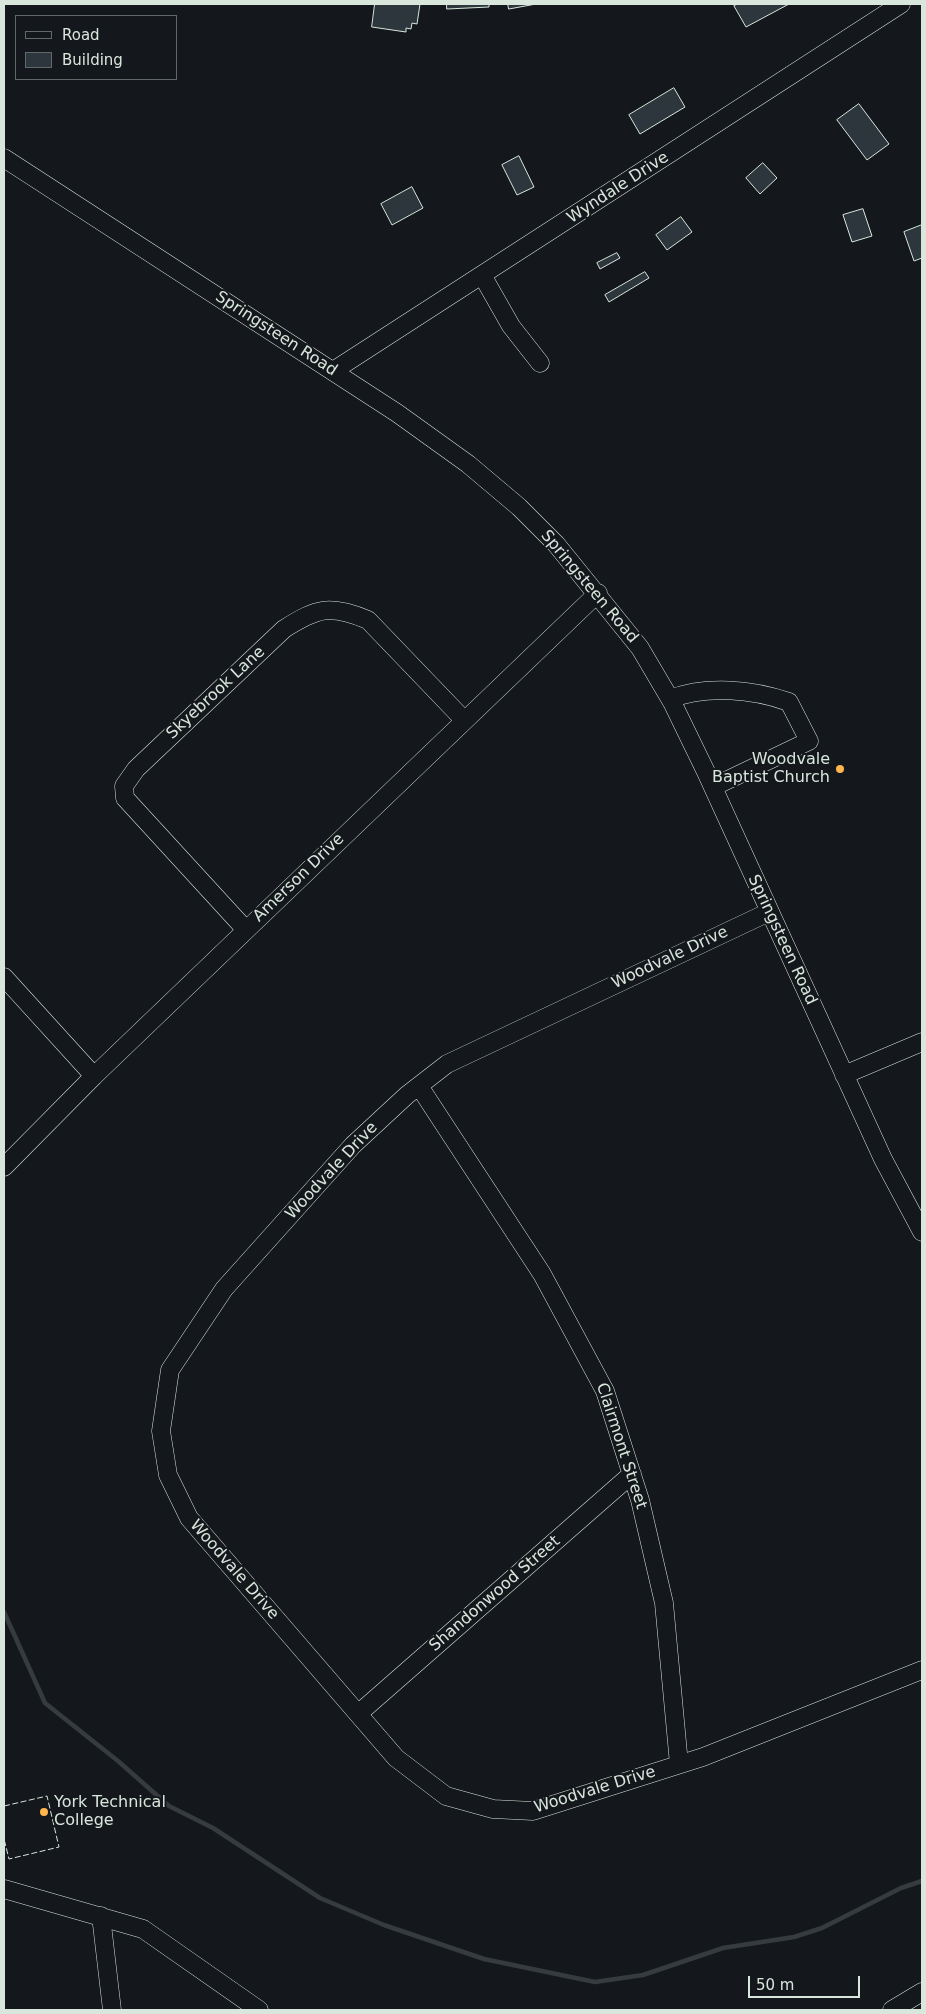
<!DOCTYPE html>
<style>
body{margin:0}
#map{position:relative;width:926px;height:2014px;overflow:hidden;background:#14181c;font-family:"DejaVu Sans",sans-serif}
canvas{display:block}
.frame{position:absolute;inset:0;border:5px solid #d8e6dc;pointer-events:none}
.legend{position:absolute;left:15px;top:15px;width:162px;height:65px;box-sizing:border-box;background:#14181c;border:1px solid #626a69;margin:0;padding:6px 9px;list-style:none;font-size:15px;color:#d8e6dc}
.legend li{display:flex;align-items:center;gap:10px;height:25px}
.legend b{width:25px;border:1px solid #626a69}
.scale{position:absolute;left:748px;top:1976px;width:112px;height:22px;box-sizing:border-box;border:2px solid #d8e6dc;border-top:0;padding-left:6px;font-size:15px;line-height:18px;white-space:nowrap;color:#d8e6dc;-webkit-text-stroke:4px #14181c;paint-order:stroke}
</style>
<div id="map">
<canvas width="926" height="2014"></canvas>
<div class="frame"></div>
<ul class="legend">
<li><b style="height:6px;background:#14181c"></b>Road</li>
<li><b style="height:14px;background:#2c363c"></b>Building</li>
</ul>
<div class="scale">50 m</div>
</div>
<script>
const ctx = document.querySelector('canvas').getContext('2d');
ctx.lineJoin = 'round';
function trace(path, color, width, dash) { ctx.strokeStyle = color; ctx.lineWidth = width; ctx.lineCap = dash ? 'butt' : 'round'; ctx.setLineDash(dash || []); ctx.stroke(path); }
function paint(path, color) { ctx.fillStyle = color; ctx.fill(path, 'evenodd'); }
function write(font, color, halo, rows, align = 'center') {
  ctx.font = font + ' "DejaVu Sans",sans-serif'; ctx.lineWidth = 4; ctx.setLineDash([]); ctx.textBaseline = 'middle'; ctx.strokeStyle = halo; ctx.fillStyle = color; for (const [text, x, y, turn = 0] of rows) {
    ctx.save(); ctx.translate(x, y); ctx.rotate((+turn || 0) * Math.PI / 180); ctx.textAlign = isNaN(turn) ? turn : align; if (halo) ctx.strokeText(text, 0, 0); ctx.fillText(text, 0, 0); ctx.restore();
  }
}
trace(new Path2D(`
 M 4,1612 L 45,1703 L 118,1761 L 169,1806 L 213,1828 L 320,1898 L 384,1925 L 484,1959 L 595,1982 L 643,1975 L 723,1948 L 794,1937 L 822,1928 L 901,1888 L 922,1881`), '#363b3e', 4.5);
const building = new Path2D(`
 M 375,4 L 420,4 L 417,24 L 412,23 L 411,29 L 406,28 L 406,32 L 372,27 Z
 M 447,4 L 489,4 L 489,7 L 447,9 Z
 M 508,4 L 536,4 L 509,9 Z
 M 738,4 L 789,4 L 746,27 L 734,6 Z
 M 674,88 L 685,107 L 640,134 L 629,115 Z
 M 859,104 L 889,144 L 867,160 L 837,120 Z
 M 519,156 L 534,187 L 517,195 L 502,165 Z
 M 763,163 L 777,178 L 760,194 L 746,178 Z
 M 412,187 L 423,208 L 392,225 L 381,204 Z
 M 863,209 L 872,236 L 852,242 L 843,215 Z
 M 681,217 L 692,232 L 667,250 L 656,235 Z
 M 922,225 L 922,258 L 914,261 L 904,232 Z
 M 617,253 L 620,258 L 600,269 L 597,263 Z
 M 645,272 L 649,278 L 609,302 L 605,295 Z`);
paint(building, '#2c363c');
trace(building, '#d8e6dc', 1);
const minor = new Path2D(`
 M 4,158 L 397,413 L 468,464 L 519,507 L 556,544 L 640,648 L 673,704 L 706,772 L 883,1159 L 922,1232
 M 482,275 L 511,326 L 540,363
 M 333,371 L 901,4
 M 670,699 C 706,685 752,689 789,702 L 809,741 L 713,787
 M 769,912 L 447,1064 L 407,1095 L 353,1145 L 224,1289 L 170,1370 L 161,1431 L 168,1475 L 189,1518 L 396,1758 L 446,1796 L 493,1809 L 533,1811 L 703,1757 L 922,1670
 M 246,930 L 125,798 L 124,786 L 136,769 L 284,629 C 317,608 330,604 368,620 L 464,720
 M 4,977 L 94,1076
 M 844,1075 L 922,1042
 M 419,1086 L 542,1274 L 605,1391 L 640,1500 L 664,1603 L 679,1764
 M 4,1167 L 94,1076 L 598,593
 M 358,1714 L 632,1474
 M 4,1889 L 143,1929 L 259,2010
 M 101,1916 L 112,2010
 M 892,2010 L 922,1992`);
trace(minor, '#d8e6dc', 19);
trace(minor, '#14181c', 18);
trace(new Path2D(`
 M 4,1806 L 47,1796 L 59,1847 L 9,1859 L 4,1839`), '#d8e6dc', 1, [6, 2.5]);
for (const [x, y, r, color] of [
 [840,769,5,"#ffb74d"],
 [44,1812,5,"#ffb74d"]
]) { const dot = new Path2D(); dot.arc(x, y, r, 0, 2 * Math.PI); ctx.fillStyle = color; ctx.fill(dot); trace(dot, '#14181c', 2); }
write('16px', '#d8e6dc', '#14181c', [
 ["Wyndale Drive",618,188,-33],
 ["Springsteen Road",276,334,33],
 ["Springsteen Road",589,587,50],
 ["Skyebrook Lane",216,693,-43],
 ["Amerson Drive",299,878,-44],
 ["Springsteen Road",782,940,65],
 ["Woodvale Drive",670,958,-25],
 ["Woodvale Drive",332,1171,-47],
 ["Clairmont Street",621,1446,72],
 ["Woodvale Drive",234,1570,49],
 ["Shandonwood Street",495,1594,-41],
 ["Woodvale Drive",595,1790,-17]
]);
write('16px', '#d8e6dc', '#14181c', [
 ["Woodvale",830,760],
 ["Baptist Church",830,778],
 ["York Technical",54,1803,"left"],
 ["College",54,1821,"left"]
], 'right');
</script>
